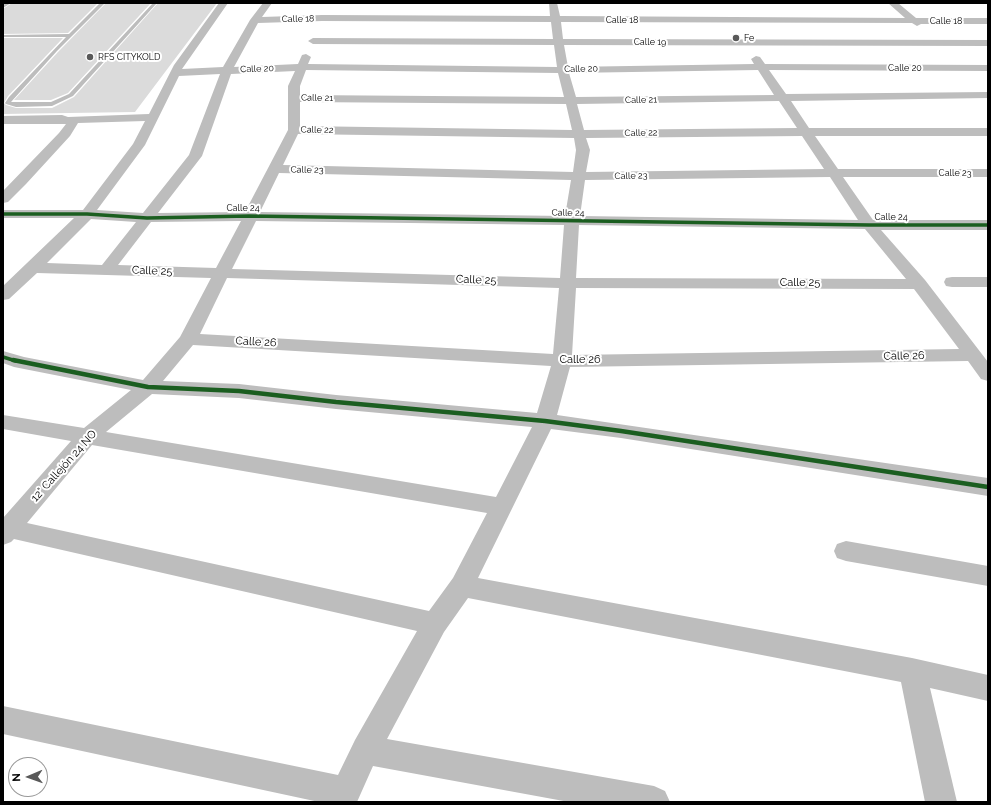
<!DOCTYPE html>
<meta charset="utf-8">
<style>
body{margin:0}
#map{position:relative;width:991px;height:805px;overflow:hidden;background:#fff;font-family:Raleway,sans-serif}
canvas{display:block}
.frame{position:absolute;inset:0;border:4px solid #000;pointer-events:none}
.north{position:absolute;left:8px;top:757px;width:40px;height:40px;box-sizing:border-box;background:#fff;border:1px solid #999;border-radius:50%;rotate:268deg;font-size:11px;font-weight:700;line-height:16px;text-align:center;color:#000}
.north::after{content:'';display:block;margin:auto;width:14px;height:18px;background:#595959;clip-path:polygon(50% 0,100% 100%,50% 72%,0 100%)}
</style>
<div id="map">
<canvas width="991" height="805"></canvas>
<div class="frame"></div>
<div class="north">N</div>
</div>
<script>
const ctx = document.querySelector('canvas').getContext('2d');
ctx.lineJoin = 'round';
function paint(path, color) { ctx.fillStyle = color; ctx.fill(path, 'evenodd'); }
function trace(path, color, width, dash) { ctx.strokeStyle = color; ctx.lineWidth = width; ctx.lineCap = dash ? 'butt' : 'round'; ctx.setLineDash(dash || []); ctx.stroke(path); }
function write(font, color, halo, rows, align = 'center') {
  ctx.font = font + ' Raleway,sans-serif'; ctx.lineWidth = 4; ctx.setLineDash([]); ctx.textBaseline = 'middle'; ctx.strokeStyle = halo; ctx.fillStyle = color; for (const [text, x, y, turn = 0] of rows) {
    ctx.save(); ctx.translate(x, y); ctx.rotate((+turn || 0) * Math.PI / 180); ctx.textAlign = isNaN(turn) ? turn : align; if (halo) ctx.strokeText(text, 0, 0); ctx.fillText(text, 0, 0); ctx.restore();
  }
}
paint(new Path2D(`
 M 12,3 L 98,3 L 68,33 L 3,34 L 3,9 Z
 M 106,3 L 151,3 L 68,93 L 51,100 L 14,100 L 58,52 Z
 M 158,3 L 217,3 L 135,112 L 3,114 L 3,38 L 63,38 L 8,96 L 4,103 L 6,105 L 16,108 L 52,108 L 74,97 Z`), '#dbdbdb');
paint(new Path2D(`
 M 6,3 L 11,3 L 3,8 L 3,5 Z
 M 100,3 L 105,3 L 57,51 L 11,102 L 51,102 L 69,94 L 153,3 L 157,3 L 73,96 L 52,106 L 16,107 L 6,104 L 5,103 L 9,97 L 66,37 L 3,37 L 3,35 L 69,34 Z`), '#bdbdbd');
paint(new Path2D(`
 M 219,3 L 228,3 L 182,69 L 223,67 L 250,20 L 263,3 L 272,3 L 262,17 L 322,15 L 550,16 L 549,3 L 557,3 L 560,16 L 905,18 L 888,3 L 898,3 L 916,18 L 988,18 L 988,24 L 921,24 L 917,26 L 912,23 L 561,22 L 563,39 L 988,40 L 988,46 L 564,45 L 568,67 L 754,64 L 751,59 L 756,56 L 760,57 L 765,64 L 988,65 L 988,71 L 769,70 L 786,94 L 988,92 L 988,98 L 791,101 L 809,128 L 988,128 L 988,136 L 815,136 L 838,169 L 988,169 L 988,177 L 843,177 L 873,220 L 988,220 L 988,230 L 881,230 L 925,280 L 988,362 L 988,381 L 981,379 L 968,361 L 570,367 L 557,415 L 988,478 L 988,496 L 621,438 L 551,429 L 478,578 L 912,658 L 988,675 L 988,701 L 930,688 L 957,802 L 925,802 L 901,682 L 468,598 L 444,632 L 387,739 L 654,786 L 665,791 L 670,802 L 569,802 L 373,766 L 357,802 L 319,802 L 3,734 L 3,706 L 338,775 L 355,740 L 417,631 L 14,539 L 11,542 L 3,545 L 3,518 L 71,441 L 3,429 L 3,415 L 84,428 L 131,390 L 14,367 L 3,363 L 3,351 L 24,357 L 143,380 L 180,337 L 211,278 L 37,273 L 9,299 L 3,300 L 3,286 L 74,218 L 3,218 L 3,210 L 83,210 L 133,144 L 145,121 L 78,123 L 70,136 L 26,184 L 8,202 L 3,203 L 3,191 L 59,133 L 66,124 L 3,124 L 3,116 L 62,115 L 68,117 L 149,114 L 174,65 ZM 322,21 L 551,22 L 553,39 L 313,38 L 308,41 L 313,44 L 554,45 L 557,67 L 308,64 L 311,57 L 306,54 L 302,55 L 298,64 L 234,67 L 258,23 ZM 306,70 L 558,73 L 564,97 L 300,95 L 300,86 ZM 758,70 L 774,95 L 576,97 L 569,73 ZM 295,71 L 288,86 L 288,130 L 245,212 L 158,213 L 202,156 L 231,74 ZM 220,74 L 189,155 L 143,213 L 97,210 L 145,145 L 179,76 ZM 779,101 L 797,128 L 584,130 L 577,104 ZM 300,102 L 566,104 L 572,130 L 300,126 ZM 298,134 L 574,138 L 576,150 L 573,172 L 283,165 ZM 802,136 L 824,169 L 586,172 L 590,150 L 586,138 ZM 279,173 L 571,180 L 565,216 L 260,212 ZM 830,177 L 858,220 L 580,216 L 585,180 ZM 91,219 L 136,222 L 102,265 L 47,263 ZM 241,221 L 216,268 L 118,265 L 151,222 ZM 256,221 L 564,225 L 560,278 L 232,269 ZM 579,225 L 865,229 L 906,279 L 576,278 ZM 227,278 L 559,288 L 553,354 L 200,334 ZM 576,288 L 914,289 L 959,349 L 572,355 ZM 193,345 L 551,366 L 537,413 L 336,395 L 239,384 L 163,381 ZM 152,394 L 239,398 L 336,409 L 532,427 L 496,497 L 106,432 ZM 92,445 L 487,513 L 453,578 L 429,611 L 27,523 Z
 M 952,277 L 988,277 L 988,287 L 952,287 L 946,286 L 944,282 L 946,278 Z
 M 846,541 L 988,566 L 988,586 L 846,561 L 837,558 L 834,551 L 837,544 Z`), '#bdbdbd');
trace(new Path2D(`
 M 3,214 L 87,214 L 147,218 L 249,216 L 869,225 L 988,225
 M 3,357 L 16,361`), '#1b5e20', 3.5);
trace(new Path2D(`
 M 13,360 L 148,387 L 239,391 L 336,402 L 545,421 L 621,431 L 988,487`), '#1b5e20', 4.5);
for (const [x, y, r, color] of [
 [736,38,4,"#595959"],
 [90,57,4,"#595959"]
]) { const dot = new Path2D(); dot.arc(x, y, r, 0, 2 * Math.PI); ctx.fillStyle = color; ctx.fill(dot); trace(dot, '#fff', 1.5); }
write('9px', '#000', '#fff', [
 ["Calle 18",298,19,-1],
 ["Calle 18",622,20],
 ["Calle 18",946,21],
 ["Calle 19",650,42],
 ["Calle 20",905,68],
 ["Calle 20",257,69,-2],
 ["Calle 20",581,69,-1],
 ["Calle 21",317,98,1],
 ["Calle 21",641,100,-1],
 ["Calle 22",317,130,1],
 ["Calle 22",641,133,-1],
 ["Calle 23",307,170,1],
 ["Calle 23",955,173],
 ["Calle 23",631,176,-1],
 ["Calle 24",243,208],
 ["Calle 24",568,213,1],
 ["Calle 24",891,217]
]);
write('9px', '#000', '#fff', [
 ["Fe",744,38],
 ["RFS CITYKOLD",98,57]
], 'left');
write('11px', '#000', '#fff', [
 ["Calle 25",152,271,2],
 ["Calle 25",476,280,2],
 ["Calle 25",800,283],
 ["Calle 26",256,342,3],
 ["Calle 26",904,356,-1],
 ["Calle 26",580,360],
 ["12° Callejón 24 NO",64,466,-48]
]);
</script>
